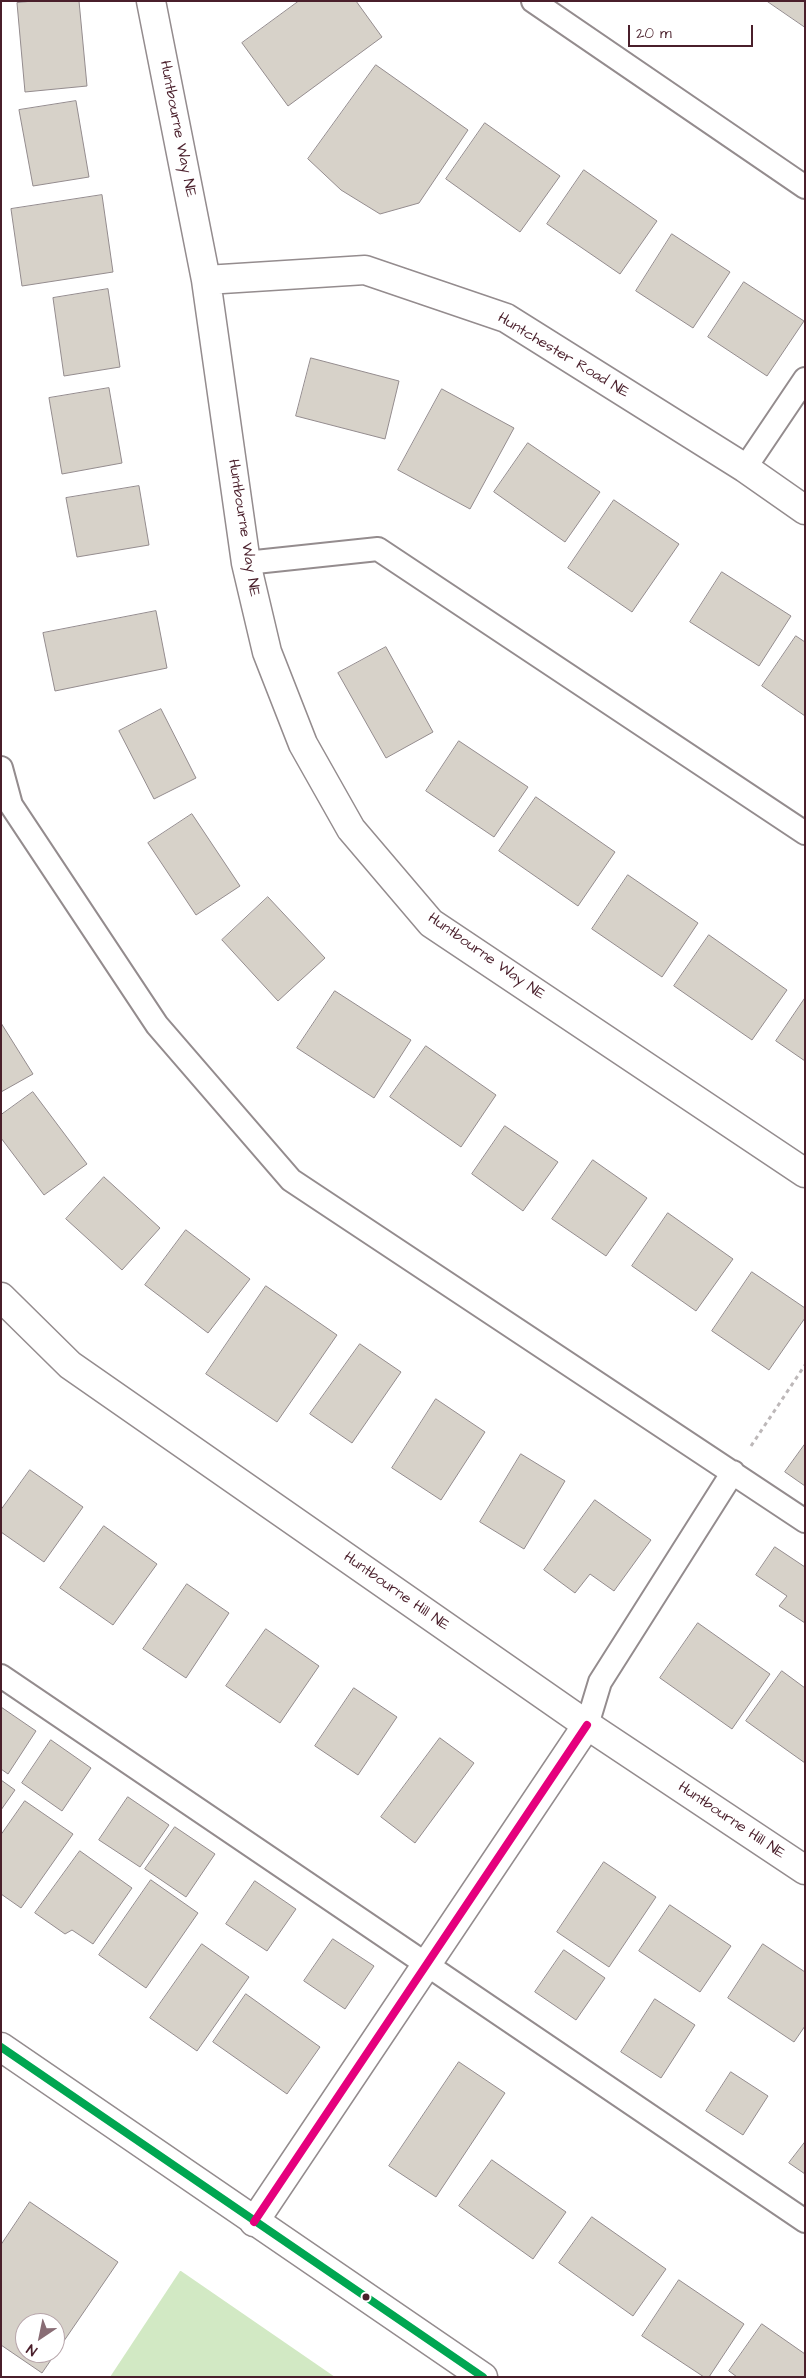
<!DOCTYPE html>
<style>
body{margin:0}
#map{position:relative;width:806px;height:2378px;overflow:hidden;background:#fff;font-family:"Architects Daughter",sans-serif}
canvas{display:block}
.frame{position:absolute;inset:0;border:2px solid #4a1f2b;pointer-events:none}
.north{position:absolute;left:15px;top:2313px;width:50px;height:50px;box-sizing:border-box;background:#fff;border:1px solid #b7a5aa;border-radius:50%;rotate:214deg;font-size:14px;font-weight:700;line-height:20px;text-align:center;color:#4a1f2b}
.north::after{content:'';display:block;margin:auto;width:18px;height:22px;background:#896d75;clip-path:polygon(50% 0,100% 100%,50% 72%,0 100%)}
.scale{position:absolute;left:628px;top:25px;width:125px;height:22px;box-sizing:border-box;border:2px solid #4a1f2b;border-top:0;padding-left:6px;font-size:15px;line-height:18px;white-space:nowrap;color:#4a1f2b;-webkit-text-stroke:4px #fff;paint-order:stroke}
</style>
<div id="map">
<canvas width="806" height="2378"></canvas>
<div class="frame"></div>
<div class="north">N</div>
<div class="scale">20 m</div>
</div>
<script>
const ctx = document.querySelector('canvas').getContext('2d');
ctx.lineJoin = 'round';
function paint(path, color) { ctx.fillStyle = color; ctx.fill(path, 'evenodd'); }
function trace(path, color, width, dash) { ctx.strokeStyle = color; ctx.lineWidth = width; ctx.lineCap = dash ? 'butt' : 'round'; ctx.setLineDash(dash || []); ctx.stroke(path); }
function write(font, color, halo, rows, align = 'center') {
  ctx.font = font + ' "Architects Daughter",sans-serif'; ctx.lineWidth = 4; ctx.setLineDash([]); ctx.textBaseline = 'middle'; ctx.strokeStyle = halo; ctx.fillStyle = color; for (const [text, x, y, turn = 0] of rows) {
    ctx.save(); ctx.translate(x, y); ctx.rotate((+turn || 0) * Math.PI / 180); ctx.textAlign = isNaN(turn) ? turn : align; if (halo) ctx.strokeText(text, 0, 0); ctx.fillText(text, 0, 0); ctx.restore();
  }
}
paint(new Path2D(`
 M 180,2271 L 181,2271 L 335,2377 L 110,2377 Z`), '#d2e9c4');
const building = new Path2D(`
 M 33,1 L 79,1 L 87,86 L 25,92 L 17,3 Z
 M 299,1 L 356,1 L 382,37 L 288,106 L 242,43 Z
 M 767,1 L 805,1 L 805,27 Z
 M 376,65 L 468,130 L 419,203 L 380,214 L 341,190 L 308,159 Z
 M 76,101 L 89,177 L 33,186 L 19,110 Z
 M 485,123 L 560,176 L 520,232 L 446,179 Z
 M 584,170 L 657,221 L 620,274 L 547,224 Z
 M 102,195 L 113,272 L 22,286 L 11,209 Z
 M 672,234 L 730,272 L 693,328 L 636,291 Z
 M 744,282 L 804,321 L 767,376 L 708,337 Z
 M 108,289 L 120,367 L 64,376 L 53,298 Z
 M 311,358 L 399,381 L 385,439 L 296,416 Z
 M 109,388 L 122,463 L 62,474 L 49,398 Z
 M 442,389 L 514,428 L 470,509 L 398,470 Z
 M 528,443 L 600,492 L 565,542 L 494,492 Z
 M 139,486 L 149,545 L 77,557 L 66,498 Z
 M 614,500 L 679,544 L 632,612 L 568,568 Z
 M 722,572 L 791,616 L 759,666 L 690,622 Z
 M 156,611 L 167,668 L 55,691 L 43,633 Z
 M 796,636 L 805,642 L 805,716 L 762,686 Z
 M 386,647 L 433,732 L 386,758 L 338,673 Z
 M 161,709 L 196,778 L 154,799 L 119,731 Z
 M 459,741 L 528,787 L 494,837 L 426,791 Z
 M 536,797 L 615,852 L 578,906 L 499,851 Z
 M 192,814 L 240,886 L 196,915 L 148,843 Z
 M 628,875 L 698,923 L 662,977 L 592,929 Z
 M 268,897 L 325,958 L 278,1001 L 222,940 Z
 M 709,935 L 787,990 L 752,1040 L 674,986 Z
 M 335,991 L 411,1040 L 374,1098 L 297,1048 Z
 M 805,998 L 805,1061 L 776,1041 Z
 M 1,1023 L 33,1074 L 1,1092 Z
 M 426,1046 L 496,1095 L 461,1147 L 390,1097 Z
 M 33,1092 L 87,1164 L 44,1195 L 1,1138 L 1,1115 Z
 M 505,1126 L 558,1162 L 523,1211 L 472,1174 Z
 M 593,1160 L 647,1198 L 606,1256 L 552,1219 Z
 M 104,1177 L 160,1228 L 122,1270 L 66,1219 Z
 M 668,1213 L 733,1259 L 696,1311 L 632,1266 Z
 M 186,1230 L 250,1279 L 208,1333 L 145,1285 Z
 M 752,1272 L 805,1308 L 805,1318 L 769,1370 L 712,1331 Z
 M 266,1286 L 337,1335 L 277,1422 L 206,1374 Z
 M 360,1344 L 401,1372 L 352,1443 L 310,1414 Z
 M 436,1399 L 485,1432 L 441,1500 L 392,1468 Z
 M 805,1444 L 805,1486 L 785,1472 Z
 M 521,1454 L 565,1481 L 524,1549 L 480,1522 Z
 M 30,1470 L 83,1507 L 44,1562 L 1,1532 L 1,1510 Z
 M 595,1500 L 651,1540 L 614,1591 L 590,1574 L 575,1593 L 544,1570 Z
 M 104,1526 L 157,1564 L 113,1625 L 60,1588 Z
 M 775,1547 L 805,1567 L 805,1623 L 779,1606 L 787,1596 L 756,1575 Z
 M 187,1584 L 229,1613 L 186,1678 L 143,1649 Z
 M 698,1623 L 770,1674 L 732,1729 L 660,1678 Z
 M 266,1629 L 319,1666 L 280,1723 L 226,1686 Z
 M 782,1671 L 805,1688 L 805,1763 L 746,1721 Z
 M 354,1688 L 397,1717 L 358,1775 L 315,1746 Z
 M 1,1707 L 36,1731 L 8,1774 L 1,1769 Z
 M 440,1738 L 474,1763 L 415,1843 L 381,1817 Z
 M 51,1740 L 91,1768 L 62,1811 L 22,1783 Z
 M 1,1780 L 15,1790 L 1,1810 Z
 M 128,1797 L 169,1825 L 140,1867 L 99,1840 Z
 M 25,1801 L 73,1834 L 21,1908 L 1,1894 L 1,1835 Z
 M 175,1827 L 215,1854 L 186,1897 L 145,1869 Z
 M 80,1851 L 132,1888 L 93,1944 L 72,1930 L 65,1934 L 35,1913 Z
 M 604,1862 L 656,1897 L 609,1967 L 557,1932 Z
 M 151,1880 L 198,1913 L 146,1988 L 99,1955 Z
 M 255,1881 L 296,1909 L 267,1951 L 226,1924 Z
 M 670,1905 L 731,1946 L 700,1992 L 639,1951 Z
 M 333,1939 L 374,1966 L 345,2009 L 304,1981 Z
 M 202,1944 L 249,1977 L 197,2051 L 150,2018 Z
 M 763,1944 L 805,1972 L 805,2026 L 794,2042 L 728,1998 Z
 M 564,1950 L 605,1978 L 576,2020 L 535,1992 Z
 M 246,1994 L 320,2047 L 287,2094 L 213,2042 Z
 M 655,1999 L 695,2025 L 661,2078 L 621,2052 Z
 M 459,2062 L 505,2093 L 436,2197 L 389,2166 Z
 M 731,2072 L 768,2096 L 743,2135 L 706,2111 Z
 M 805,2142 L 805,2174 L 789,2163 Z
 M 492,2160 L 566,2212 L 533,2259 L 459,2206 Z
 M 30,2202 L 118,2262 L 42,2373 L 1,2345 L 1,2245 ZM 25,2323 L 55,2323 L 55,2353 L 25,2353 Z
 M 592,2217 L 666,2269 L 633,2316 L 559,2263 Z
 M 679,2280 L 744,2324 L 709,2377 L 704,2377 L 642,2336 Z
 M 762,2324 L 805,2354 L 805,2377 L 737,2377 L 729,2371 Z`);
paint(building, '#d7d2c9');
trace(building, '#948c8e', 1);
const service = new Path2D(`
 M 533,1 L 805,187
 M 745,468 L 805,379
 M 246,563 L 378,549 L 805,833
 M 1,768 L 11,805 L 157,1025 L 291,1180 L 805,1521
 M 1,1676 L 805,2221
 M 587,1725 L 600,1682 L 733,1472`);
const minor = new Path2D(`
 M 151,1 L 206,280 L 246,563 L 267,652 L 303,744 L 351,829 L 431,923 L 805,1173
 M 206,280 L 365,270 L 506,318 L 745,468 L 805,510
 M 1,1297 L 70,1365 L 587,1725 L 805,1870
 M 254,2222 L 587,1725`);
const tertiary = new Path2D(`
 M 1,2047 L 483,2377`);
trace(service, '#948c8e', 26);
trace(minor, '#948c8e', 31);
trace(tertiary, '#948c8e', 31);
trace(new Path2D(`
 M 751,1446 L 805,1365`), '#bdb8b9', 3, [4, 4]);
trace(service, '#fff', 22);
trace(minor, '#fff', 28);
trace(tertiary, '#fff', 28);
trace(new Path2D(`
 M 1,2047 L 483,2377`), '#00a651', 8);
trace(new Path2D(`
 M 254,2222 L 587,1725`), '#e5007d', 8);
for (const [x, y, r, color] of [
 [366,2297,4.5,"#4a1f2b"]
]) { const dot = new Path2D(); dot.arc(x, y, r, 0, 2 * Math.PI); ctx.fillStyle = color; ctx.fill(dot); trace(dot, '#fff', 2); }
write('15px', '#4a1f2b', '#fff', [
 ["Huntbourne Way NE",177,129,79],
 ["Huntchester Road NE",563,356,31],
 ["Huntbourne Way NE",243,528,81],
 ["Huntbourne Way NE",486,957,35],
 ["Huntbourne Hill NE",396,1592,35],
 ["Huntbourne Hill NE",731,1821,34]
]);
</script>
